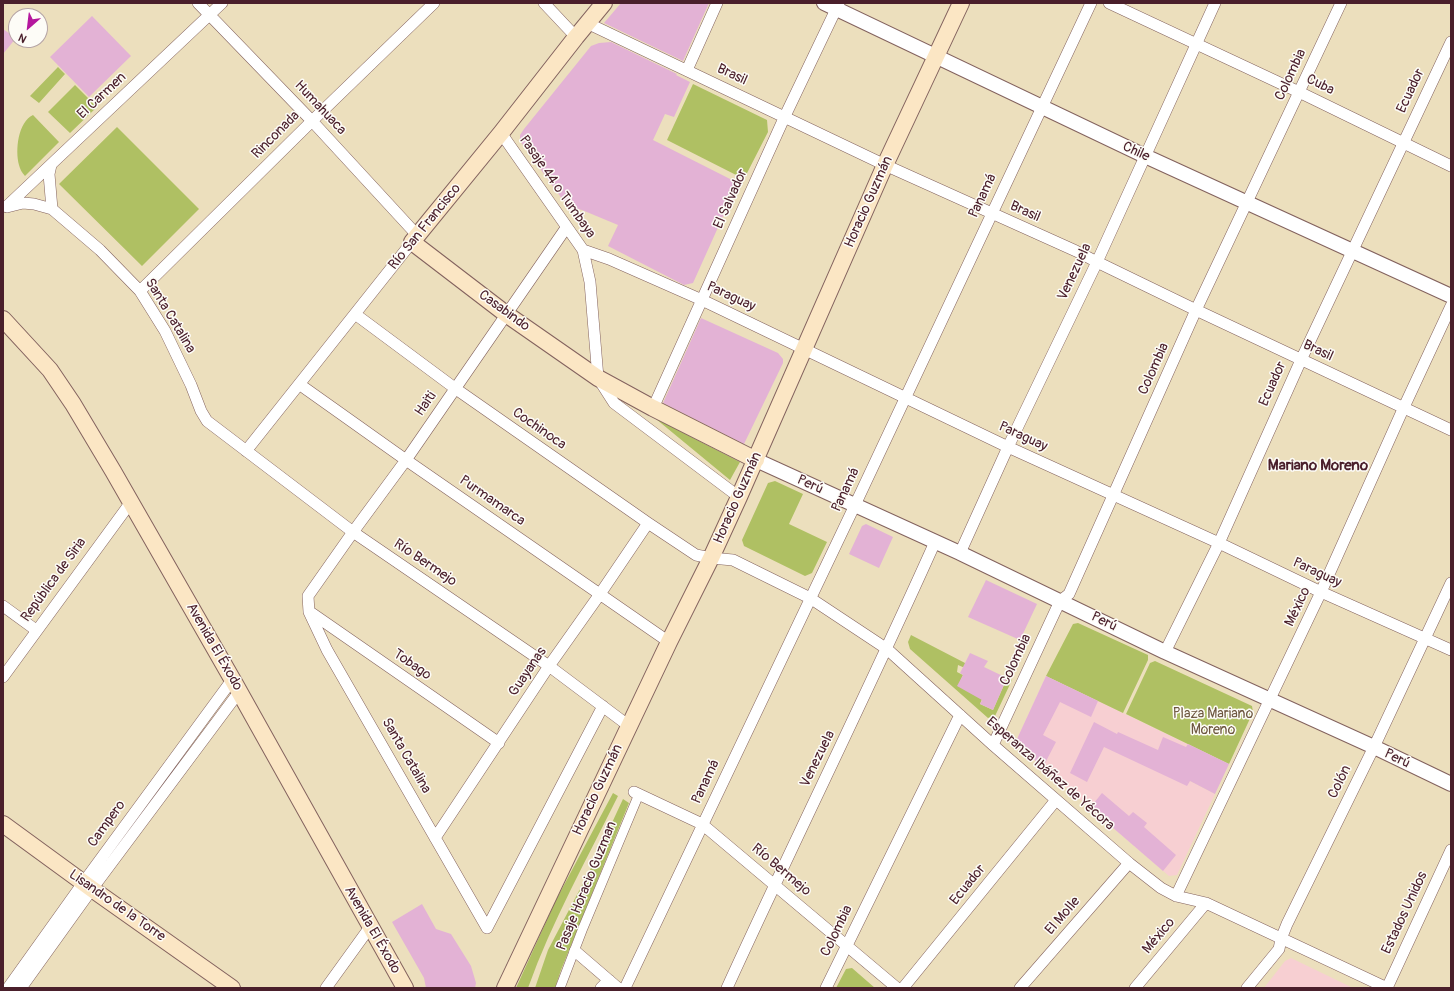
<!DOCTYPE html>
<meta charset="utf-8">
<style>
body{margin:0}
#map{position:relative;width:1454px;height:991px;overflow:hidden;background:#ecdfbd;font-family:Pangolin,sans-serif}
canvas{display:block}
.frame{position:absolute;inset:0;border:4px solid #4a1f2b;pointer-events:none}
.north{position:absolute;left:8px;top:8px;width:40px;height:40px;box-sizing:border-box;background:#fdfcf7;border:1px solid #b5a4a5;border-radius:50%;rotate:208deg;font-size:11px;font-weight:700;line-height:16px;text-align:center;color:#4a1f2b}
.north::after{content:'';display:block;margin:auto;width:14px;height:18px;background:#b5179e;clip-path:polygon(50% 0,100% 100%,50% 72%,0 100%)}
</style>
<div id="map">
<canvas width="1454" height="991"></canvas>
<div class="frame"></div>
<div class="north">N</div>
</div>
<script>
const ctx = document.querySelector('canvas').getContext('2d');
ctx.lineJoin = 'round';
function paint(path, color) { ctx.fillStyle = color; ctx.fill(path, 'evenodd'); }
function trace(path, color, width, dash) { ctx.strokeStyle = color; ctx.lineWidth = width; ctx.lineCap = dash ? 'butt' : 'round'; ctx.setLineDash(dash || []); ctx.stroke(path); }
function write(font, color, halo, rows, align = 'center') {
  ctx.font = font + ' Pangolin,sans-serif'; ctx.lineWidth = 3; ctx.setLineDash([]); ctx.textBaseline = 'middle'; ctx.strokeStyle = halo; ctx.fillStyle = color; for (const [text, x, y, turn = 0] of rows) {
    ctx.save(); ctx.translate(x, y); ctx.rotate((+turn || 0) * Math.PI / 180); ctx.textAlign = isNaN(turn) ? turn : align; if (halo) ctx.strokeText(text, 0, 0); ctx.fillText(text, 0, 0); ctx.restore();
  }
}
paint(new Path2D(`
 M 1046,676 L 1204,752 L 1190,781 L 1215,794 L 1177,875 L 1169,876 L 1019,747 L 1017,739 Z
 M 1291,958 L 1353,988 L 1264,988 L 1285,961 Z`), '#f7cfd2');
paint(new Path2D(`
 M 58,67 L 65,74 L 39,103 L 30,96 Z
 M 693,84 L 767,120 L 768,132 L 744,179 L 667,140 Z
 M 75,85 L 97,107 L 70,133 L 48,112 Z
 M 33,115 L 59,142 L 25,176 C 22,173 20,169 19,165 C 15,150 18,122 33,115 Z
 M 117,127 L 199,209 L 142,266 L 59,184 Z
 M 656,419 L 740,462 L 730,480 Z
 M 775,481 L 803,494 L 789,524 L 827,542 L 812,573 L 805,576 L 744,546 L 742,540 L 768,483 Z
 M 1078,623 L 1148,655 L 1148,660 L 1123,713 L 1046,676 L 1073,624 Z
 M 911,635 L 965,663 L 965,668 L 958,665 L 957,672 L 963,675 L 958,686 L 986,689 L 980,704 L 993,710 L 1007,678 L 1012,680 L 995,716 L 988,718 L 910,649 L 908,642 Z
 M 1155,661 L 1252,706 L 1253,712 L 1229,764 L 1126,714 L 1150,663 Z
 M 613,793 L 618,796 C 587,859 552,921 528,988 L 516,988 L 556,900 Z
 M 623,799 L 629,803 L 561,970 L 555,988 L 535,988 L 548,950 L 591,868 Z
 M 852,968 L 875,988 L 836,988 L 846,969 Z`), '#afc063');
paint(new Path2D(`
 M 621,3 L 709,3 L 683,61 L 604,23 Z
 M 92,16 L 131,56 L 89,97 L 50,57 Z
 M 3,29 L 16,38 L 3,54 Z
 M 611,42 L 677,74 L 676,75 L 690,82 L 674,117 L 665,114 L 653,140 L 738,183 L 693,283 L 684,285 L 608,246 L 618,225 L 582,210 L 568,207 L 520,141 L 520,135 L 524,129 L 591,46 L 599,43 Z
 M 701,318 L 778,353 L 783,359 L 783,363 L 744,444 L 663,403 Z
 M 866,524 L 893,537 L 879,568 L 849,554 L 862,526 Z
 M 986,580 L 1037,604 L 1020,640 L 968,617 Z
 M 970,653 L 988,661 L 984,667 L 1007,678 L 993,710 L 980,704 L 982,700 L 957,686 L 963,675 L 960,673 Z
 M 1046,676 L 1098,701 L 1091,717 L 1060,702 L 1043,735 L 1056,742 L 1043,767 L 1019,747 L 1017,739 Z
 M 1094,722 L 1117,734 L 1118,732 L 1158,750 L 1163,737 L 1186,747 L 1188,744 L 1229,764 L 1215,794 L 1190,781 L 1187,786 L 1104,747 L 1087,782 L 1070,773 Z
 M 1102,793 L 1129,816 L 1133,812 L 1147,823 L 1144,827 L 1176,855 L 1163,871 L 1090,808 Z
 M 422,904 L 436,929 L 451,934 L 471,966 L 476,983 L 475,988 L 426,988 L 424,978 L 392,922 Z`), '#e3b2d5');
const pedestrian = new Path2D(`
 M 560,988 L 583,928 L 639,794`);
const minor = new Path2D(`
 M 198,3 L 312,121 L 417,235
 M 544,3 L 576,37
 M 1109,3 L 1299,92 L 1451,166
 M 587,23 L 885,165 L 1076,251 L 1097,262 L 1196,310 L 1451,430
 M 687,70 L 717,3
 M 501,133 L 583,250 L 590,282 L 598,378 L 614,403 L 739,497
 M 51,165 L 49,174 L 52,209
 M 7,206 L 222,3
 M 7,207 L 23,203 L 34,204 L 52,209 L 100,250 L 140,291 L 165,331 L 191,385 L 201,411 L 207,421 L 353,532 L 549,666 L 629,726
 M 583,250 L 609,259 L 702,300 L 1008,447 L 1219,543 L 1321,592 L 1451,650
 M 140,291 L 312,121 L 434,3
 M 355,314 L 456,389 L 648,523 L 696,555 L 711,558 L 733,560 L 810,598 L 887,649 L 993,745 L 1129,863 L 1161,888 L 1176,896 L 1206,903 L 1387,988
 M 299,384 L 406,460 L 669,642
 M 653,408 L 785,116 L 839,3
 M 246,451 L 412,242
 M 960,553 L 1008,447 L 1097,262 L 1215,3
 M 3,606 L 36,630
 M 310,612 L 499,743
 M 1165,652 L 1219,543 L 1301,360 L 1451,42
 M 3,677 L 131,502
 M 993,745 L 1060,601 L 1069,594 L 1196,310 L 1341,3
 M 634,792 L 702,824 L 897,988
 M 435,838 L 549,666 L 600,594 L 648,523
 M 1176,896 L 1321,592 L 1404,407 L 1451,306
 M 487,928 L 327,650 L 309,612 L 308,596 L 353,532 L 406,460 L 566,228
 M 487,928 L 603,706
 M 575,951 L 618,988
 M 8,988 L 83,883 L 232,680
 M 21,988 L 92,889 L 239,692
 M 326,988 L 370,927
 M 601,988 L 609,980
 M 625,988 L 855,505 L 1091,3
 M 727,988 C 795,839 868,692 935,542
 M 826,988 L 960,715
 M 903,988 L 1056,800
 M 1020,988 L 1129,863
 M 1135,988 L 1206,903
 M 1247,988 L 1279,949 L 1281,939 L 1287,924 L 1374,747 L 1451,583
 M 1387,988 L 1451,850`);
const tertiary = new Path2D(`
 M 824,3 L 1145,156 L 1451,296
 M 756,460 L 960,553 L 1165,652 L 1374,747 L 1451,784`);
const secondary = new Path2D(`
 M 604,3 L 576,37 L 501,133 L 412,242 L 506,314 L 598,378 L 653,408 L 756,460
 M 3,319 L 50,370 L 73,404 L 113,471 L 235,684 L 405,988
 M 3,824 L 92,889 L 232,988
 M 505,988 L 669,642 L 711,558 L 739,497 L 885,165 L 961,3`);
trace(pedestrian, '#83625e', 10);
trace(minor, '#83625e', 12);
trace(tertiary, '#83625e', 16);
trace(secondary, '#83625e', 18);
trace(pedestrian, '#fff', 9);
trace(minor, '#fff', 11);
trace(tertiary, '#fff', 14);
trace(secondary, '#fbe6c4', 16);
write('14px', '#4a1f2b', '#fdfcf7', [
 ["Brasil",732,75,25],
 ["Colombia",1291,75,-65],
 ["Cuba",1320,85,26],
 ["Ecuador",1411,91,-65],
 ["El Carmen",102,96,-43],
 ["Humahuaca",320,108,47],
 ["Rinconada",276,135,-45],
 ["Chile",1136,152,25],
 ["Pasaje 44 o Tumbaya",557,187,55],
 ["Panamá",983,196,-65],
 ["El Salvador",731,199,-66],
 ["Horacio Guzmán",869,202,-66],
 ["Brasil",1025,212,24],
 ["Río San Francisco",425,227,-51],
 ["Venezuela",1075,272,-65],
 ["Paraguay",731,297,25],
 ["Casabindo",504,311,36],
 ["Santa Catalina",170,316,59],
 ["Brasil",1318,351,25],
 ["Colombia",1154,369,-66],
 ["Ecuador",1273,384,-66],
 ["Haiti",426,404,-55],
 ["Cochinoca",539,429,35],
 ["Paraguay",1023,437,25],
 ["Perú",810,485,25],
 ["Panamá",846,490,-65],
 ["Horacio Guzmán",738,498,-66],
 ["Purmamarca",492,501,35],
 ["Río Bermejo",425,563,34],
 ["Paraguay",1317,573,25],
 ["República de Siria",54,580,-54],
 ["México",1298,607,-65],
 ["Perú",1104,622,26],
 ["Avenida El Éxodo",214,647,60],
 ["Colombia",1016,660,-65],
 ["Tobago",412,665,35],
 ["Guayanas",528,672,-56],
 ["Santa Catalina",406,756,60],
 ["Venezuela",818,759,-64],
 ["Perú",1397,759,26],
 ["Esperanza Ibáñez de Yécora",1050,774,41],
 ["Panamá",706,782,-65],
 ["Colón",1340,782,-64],
 ["Horacio Guzmán",598,790,-65],
 ["Campero",107,824,-54],
 ["Río Bermejo",781,870,40],
 ["Ecuador",968,885,-51],
 ["Pasaje Horacio Guzman",587,886,-68],
 ["Lisandro de la Torre",117,906,35],
 ["Estados Unidos",1405,913,-65],
 ["El Molle",1063,916,-49],
 ["Avenida El Éxodo",372,930,60],
 ["Colombia",837,931,-64],
 ["México",1159,936,-50]
]);
write('14px', '#6d573f', '#fdfcf7', [
 ["Plaza Mariano",1213,714],
 ["Moreno",1213,730]
]);
write('bold 15px', '#4a1f2b', '#fdfcf7', [
 ["Mariano Moreno",1318,466]
]);
</script>
